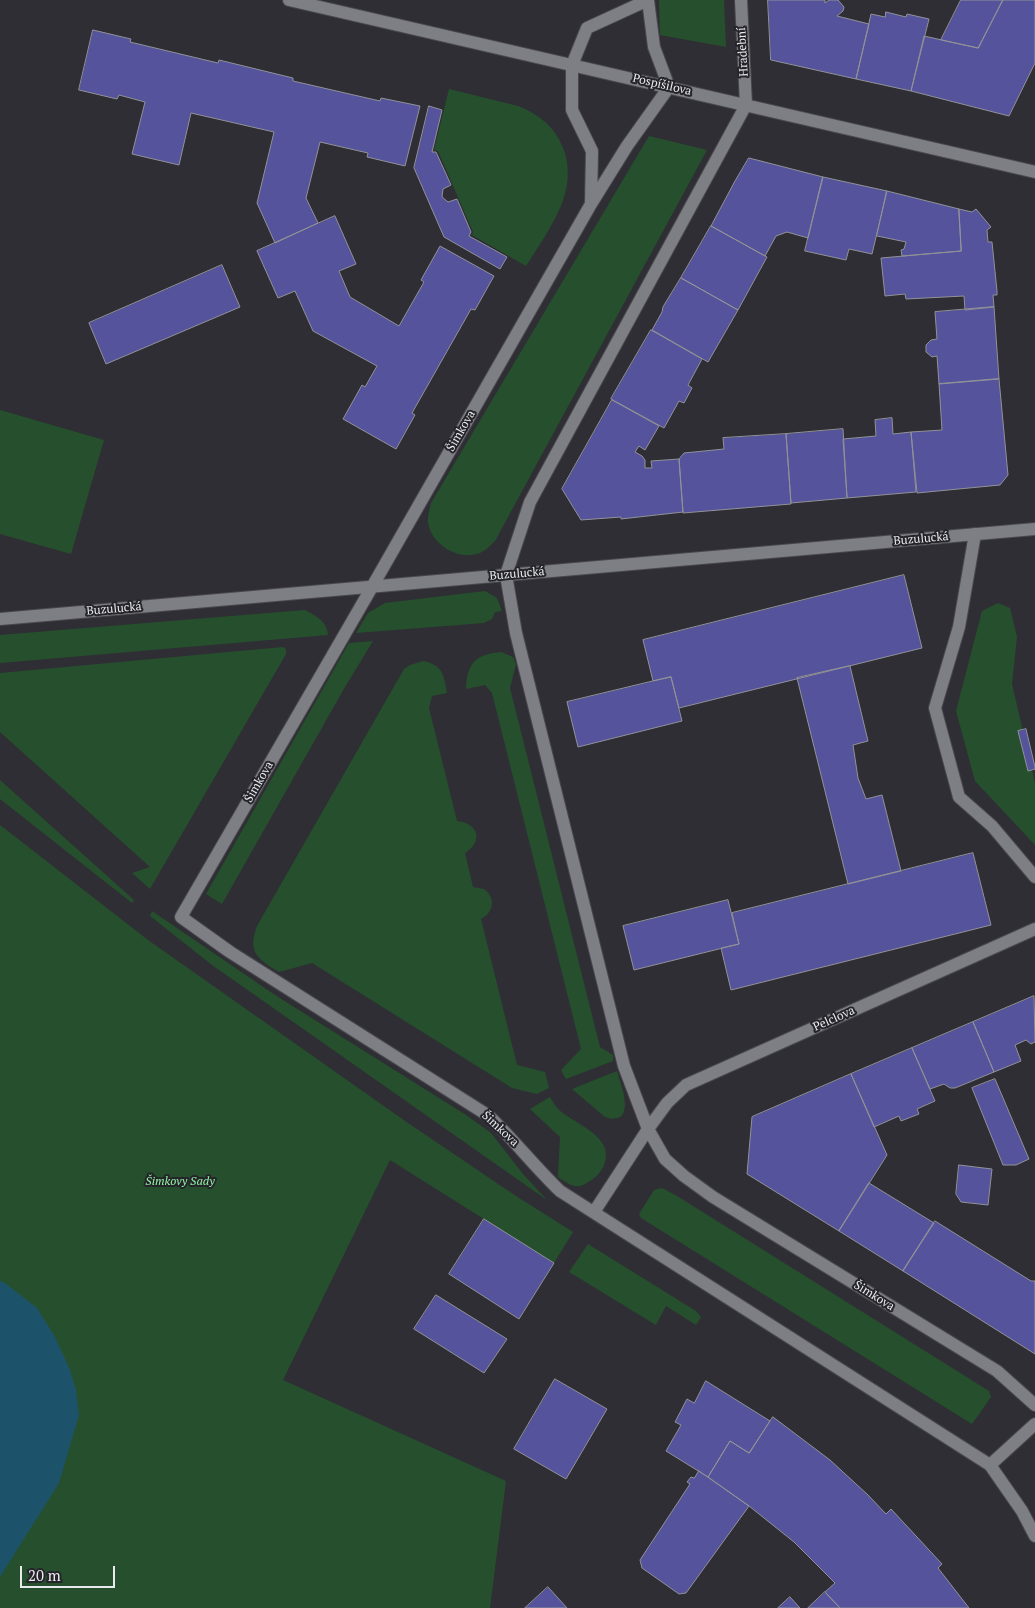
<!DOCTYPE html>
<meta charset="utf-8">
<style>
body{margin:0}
#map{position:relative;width:1035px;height:1608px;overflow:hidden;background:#2e2e34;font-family:"PT Serif",serif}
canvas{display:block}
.scale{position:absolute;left:20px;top:1566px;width:95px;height:22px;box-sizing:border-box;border:2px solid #e9eaed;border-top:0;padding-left:6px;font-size:15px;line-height:18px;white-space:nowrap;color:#e9eaed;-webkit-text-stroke:4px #24242a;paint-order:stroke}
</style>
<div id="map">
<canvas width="1035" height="1608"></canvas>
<div class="scale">20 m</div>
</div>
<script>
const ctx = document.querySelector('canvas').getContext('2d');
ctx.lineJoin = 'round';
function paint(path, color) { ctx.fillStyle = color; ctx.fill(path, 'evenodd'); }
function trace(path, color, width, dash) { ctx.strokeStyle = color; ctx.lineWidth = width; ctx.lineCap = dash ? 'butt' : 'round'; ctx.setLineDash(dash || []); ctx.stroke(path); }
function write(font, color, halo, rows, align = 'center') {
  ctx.font = font + ' "PT Serif",serif'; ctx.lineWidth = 4; ctx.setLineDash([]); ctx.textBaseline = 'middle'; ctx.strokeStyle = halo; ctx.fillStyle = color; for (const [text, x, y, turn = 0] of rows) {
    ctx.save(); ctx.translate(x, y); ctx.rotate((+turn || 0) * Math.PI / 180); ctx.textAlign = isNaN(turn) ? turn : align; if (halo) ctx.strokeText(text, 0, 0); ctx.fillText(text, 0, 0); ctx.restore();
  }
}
paint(new Path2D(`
 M 659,0 L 724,0 L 726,47 L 660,35 Z
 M 449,89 L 518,106 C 561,122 579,163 561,206 C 552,227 538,247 526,266 L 472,235 L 473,232 L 438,151 L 434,150 Z
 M 649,136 L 707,150 L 495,541 C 491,545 485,551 480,553 C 458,561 432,545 428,523 C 427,517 430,509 431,503 Z
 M 0,410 L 104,440 L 71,554 L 0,534 Z
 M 485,591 L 497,598 L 502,611 L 495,612 L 492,619 L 484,623 L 356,633 L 368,613 L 385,603 Z
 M 998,603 L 1010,608 L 1017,637 L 1012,684 L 1035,783 L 1035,845 L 975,781 L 956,711 L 982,611 Z
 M 305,610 C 316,616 327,621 328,635 L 0,663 L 0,635 Z
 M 373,641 L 345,687 L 222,904 L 206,894 L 349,643 Z
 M 283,647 L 286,649 L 286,654 L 150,889 L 132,873 L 150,867 L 0,732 L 0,673 Z
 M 501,652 L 513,657 L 516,664 L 510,688 L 600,1047 L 613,1055 L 613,1061 L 566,1079 L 561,1070 L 581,1049 L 492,693 L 485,685 L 466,689 C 467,663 476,654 501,652 Z
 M 423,661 C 443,665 444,675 447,693 L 432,696 L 429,708 L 457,821 C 478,823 484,841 465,853 L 473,887 L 484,889 C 496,898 494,912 481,919 L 517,1065 L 545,1072 L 549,1088 L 537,1094 L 512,1088 L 312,963 L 279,972 C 258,959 247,953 257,926 L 404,669 L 410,665 Z
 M 0,780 L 134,900 L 132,903 L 0,799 Z
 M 0,825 L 148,940 L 408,1123 L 516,1196 L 573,1232 L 554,1263 L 390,1160 L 283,1380 L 506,1481 L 490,1608 L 0,1608 Z
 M 152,911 L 275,995 L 466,1115 L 491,1133 L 523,1174 L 547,1200 L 212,965 L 150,916 Z
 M 617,1071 C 621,1085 638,1127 605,1117 L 572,1089 Z
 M 550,1097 C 553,1102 555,1106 559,1110 C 575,1124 616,1137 604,1165 C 600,1174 594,1179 585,1184 C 575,1190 567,1183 558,1177 L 560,1137 L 530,1109 Z
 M 662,1188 L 677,1196 L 989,1391 L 991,1397 L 972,1424 L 641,1218 L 639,1214 L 654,1190 Z
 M 588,1244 L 696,1311 L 701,1317 L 696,1325 L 666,1306 L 656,1325 L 569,1272 Z`), '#26502d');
paint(new Path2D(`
 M 0,1281 L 5,1283 L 37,1308 L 55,1337 L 70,1370 L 76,1390 L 79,1415 L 59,1483 L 0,1577 Z`), '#1c536a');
const building = new Path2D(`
 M 768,0 L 825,0 L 825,3 L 829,0 L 838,0 L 844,7 L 843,11 L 837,16 L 869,24 L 856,79 L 771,60 Z
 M 961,0 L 1003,0 L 978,48 L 941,40 Z
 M 1003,0 L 1035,0 L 1035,63 L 1009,116 L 911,91 L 924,36 L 978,48 Z
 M 886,12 L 906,17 L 907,14 L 929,19 L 911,91 L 856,79 L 871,14 L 885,17 Z
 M 93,30 L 131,39 L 130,42 L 218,63 L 219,60 L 293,78 L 293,81 L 380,101 L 381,98 L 420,106 L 405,166 L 367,157 L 368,153 L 320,142 L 306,198 L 318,223 L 275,243 L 257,203 L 274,132 L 191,113 L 179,165 L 132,154 L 145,102 L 119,95 L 117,99 L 79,90 Z
 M 429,106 L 442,110 L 432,152 L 436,152 L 451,185 L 443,189 L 442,197 L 448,202 L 457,199 L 471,232 L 469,236 L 507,257 L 500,269 L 444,237 L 414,168 Z
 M 749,158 L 823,177 L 808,238 L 787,232 L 776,236 L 765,256 L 711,226 L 735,181 Z
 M 823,177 L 887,191 L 872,254 L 849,249 L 846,260 L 805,251 Z
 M 887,191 L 959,209 L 961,251 L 902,256 L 901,250 L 904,249 L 906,242 L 877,236 Z
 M 959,209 L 972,212 L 976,209 L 991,227 L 987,230 L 988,242 L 992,242 L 997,291 L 997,295 L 993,295 L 994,307 L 965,310 L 964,296 L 906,299 L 905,294 L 885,296 L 881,258 L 961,251 Z
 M 335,216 L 356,264 L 339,271 L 350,297 L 399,326 L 424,282 L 421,280 L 440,246 L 494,276 L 475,310 L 471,309 L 412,413 L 415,415 L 396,449 L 343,419 L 362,385 L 365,387 L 377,366 L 313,331 L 295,291 L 278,298 L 257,251 Z
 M 711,226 L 767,257 L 738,310 L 681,278 Z
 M 222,265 L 240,307 L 106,364 L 89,323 Z
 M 681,278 L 738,310 L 708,362 L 652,330 L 662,312 L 663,307 Z
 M 994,307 L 999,379 L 939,384 L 937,356 L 932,357 L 926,352 L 926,345 L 931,340 L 937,339 L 935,312 Z
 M 651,330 L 702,359 L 688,385 L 692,388 L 684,403 L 679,401 L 664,428 L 611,399 Z
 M 999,379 L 1008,475 L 1000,485 L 917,493 L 911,432 L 942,430 L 939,384 Z
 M 612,400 L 659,426 L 645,450 L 639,446 L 635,452 L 642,456 L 645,460 L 645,468 L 652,468 L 651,461 L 679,459 L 683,512 L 621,519 L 621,517 L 581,520 L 562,489 Z
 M 892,418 L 893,434 L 911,432 L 916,492 L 847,498 L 843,439 L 876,436 L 875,420 Z
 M 843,429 L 847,498 L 791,503 L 786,434 Z
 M 786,434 L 791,504 L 683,513 L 679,459 L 684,453 L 724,449 L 723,438 Z
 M 904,575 L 922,648 L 679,708 L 671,677 L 653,681 L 643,640 Z
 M 850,666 L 868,741 L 853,745 L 858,778 L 866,799 L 882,795 L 901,871 L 848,884 L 797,678 Z
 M 671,677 L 682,721 L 578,747 L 567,702 Z
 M 1026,729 L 1035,767 L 1035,769 L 1028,771 L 1018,731 Z
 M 973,853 L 991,925 L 731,990 L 721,948 L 739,944 L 732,913 Z
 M 728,900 L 739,944 L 634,970 L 623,926 Z
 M 1034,996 L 1035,1042 L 1031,1044 L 1026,1040 L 1015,1045 L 1021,1061 L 994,1072 L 973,1022 Z
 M 973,1022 L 994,1072 L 955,1088 L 950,1088 L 944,1084 L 930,1089 L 912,1048 Z
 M 912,1048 L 935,1101 L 917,1109 L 919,1114 L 901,1121 L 899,1116 L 874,1127 L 851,1074 Z
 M 851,1074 L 887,1155 L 839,1231 L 747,1174 L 752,1117 Z
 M 995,1079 L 1029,1159 L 1016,1165 L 1003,1165 L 972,1088 Z
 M 959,1165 L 992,1169 L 988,1205 L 961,1202 L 956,1194 Z
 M 869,1183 L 934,1223 L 903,1271 L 839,1231 Z
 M 484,1219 L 554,1263 L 519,1319 L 449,1274 Z
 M 935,1221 L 1031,1281 L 1035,1281 L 1035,1354 L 903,1271 Z
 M 436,1295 L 507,1339 L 484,1373 L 414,1329 Z
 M 555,1379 L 607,1409 L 566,1479 L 514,1449 Z
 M 706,1381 L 770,1421 L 749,1453 L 730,1441 L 708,1477 L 666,1451 L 681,1425 L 675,1422 L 687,1399 L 694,1403 Z
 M 773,1417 L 830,1460 L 868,1495 L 886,1514 L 891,1509 L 942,1564 L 938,1568 L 969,1608 L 840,1608 L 825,1592 L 835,1583 L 794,1542 L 749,1506 L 708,1477 L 730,1441 L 749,1453 Z
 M 699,1471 L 749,1506 L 686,1593 L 679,1594 L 642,1568 L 640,1560 L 690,1484 L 687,1482 L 691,1477 L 694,1478 Z
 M 548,1587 L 567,1608 L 525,1608 Z
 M 825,1592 L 840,1608 L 808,1608 Z
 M 790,1597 L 800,1608 L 778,1608 Z`);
paint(building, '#55539b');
trace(building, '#919298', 1);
const minor = new Path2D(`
 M 648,0 L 654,47 L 669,87 L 627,146 L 591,204 L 372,587 L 181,917 L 230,952 L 489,1116 C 514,1140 535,1167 560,1191 L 990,1465 L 1022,1511 L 1035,1536
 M 741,0 L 746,105 L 530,502 L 506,575 L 516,633 L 624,1066 L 648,1129 L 665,1159 L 684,1176 L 713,1197 L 997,1371 L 1035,1405
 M 591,204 L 592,151 L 572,110 L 572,65 L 587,28 L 648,0
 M 975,534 L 959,627 L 935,708 L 959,797 L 992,826 L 1035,877
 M 594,1212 L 648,1129 L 667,1103 L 686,1085 L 1035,929
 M 990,1465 L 1035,1424`);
const tertiary = new Path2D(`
 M 289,0 L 1035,172
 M 0,619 L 1035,529`);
trace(minor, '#49494d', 14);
trace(tertiary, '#49494d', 14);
trace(minor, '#7e7e85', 12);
trace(tertiary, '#7e7e85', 12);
write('12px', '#e9eaed', '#24242a', [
 ["Hradební",743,52,-93],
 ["Pospíšilova",662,85,13],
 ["Šimkova",461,431,-60],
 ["Buzulucká",921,539,-5],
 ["Buzulucká",517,574,-5],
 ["Buzulucká",114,609,-5],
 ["Šimkova",259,782,-60],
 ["Pelclova",834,1019,-24],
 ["Šimkova",500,1129,43],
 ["Šimkova",874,1296,32]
]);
write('italic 12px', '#94f4a3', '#24242a', [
 ["Šimkovy Sady",180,1182]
]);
</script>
